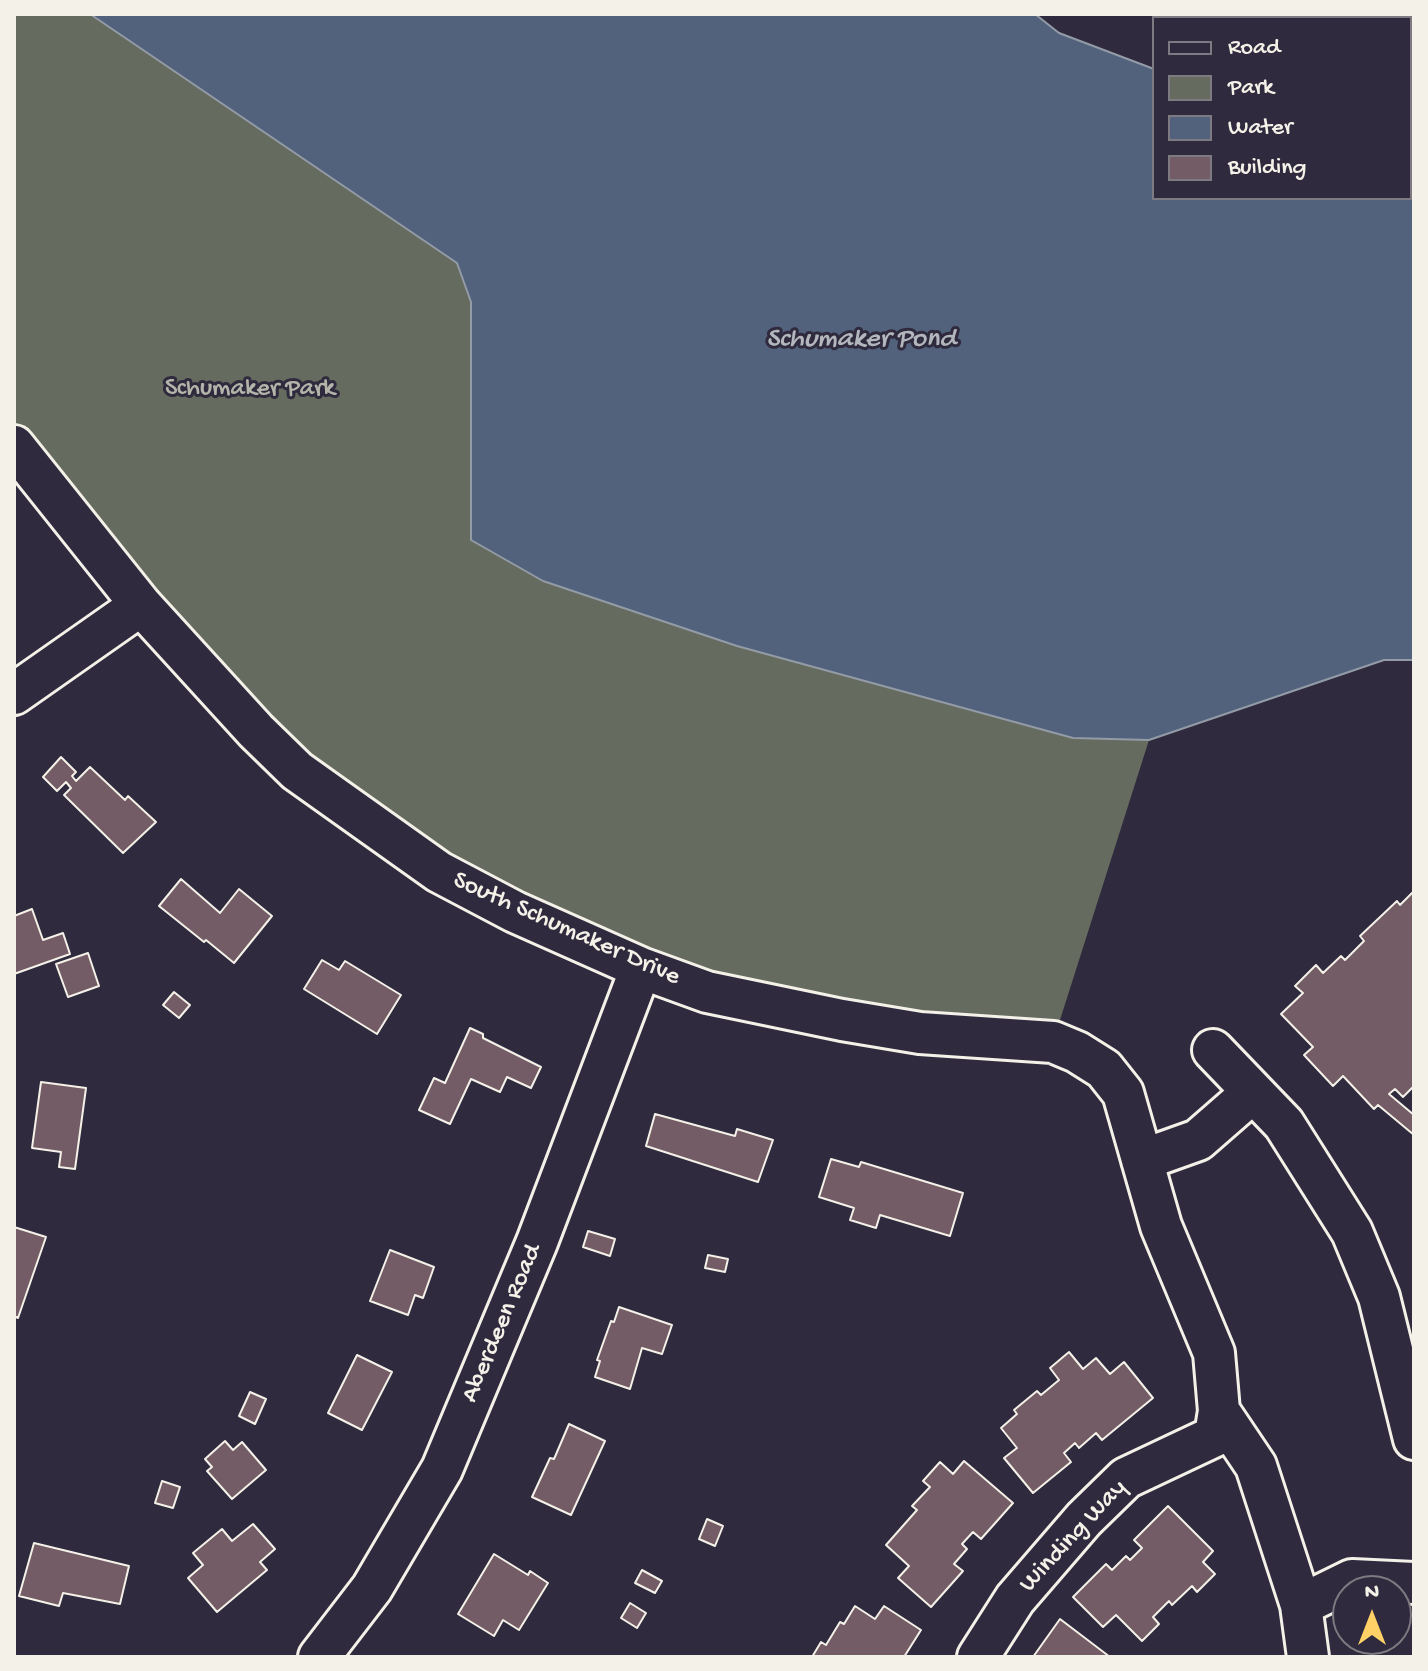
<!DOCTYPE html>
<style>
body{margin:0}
#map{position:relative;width:1428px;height:1671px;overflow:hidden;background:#2f2a3d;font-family:"Gochi Hand",sans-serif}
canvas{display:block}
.frame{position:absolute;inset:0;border:16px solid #f4f1e8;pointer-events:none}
.legend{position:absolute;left:1152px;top:16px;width:260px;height:184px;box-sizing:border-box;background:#2f2a3d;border:2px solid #7e7a81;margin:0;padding:10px 14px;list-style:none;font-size:24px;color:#f4f1e8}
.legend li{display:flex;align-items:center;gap:16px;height:40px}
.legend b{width:40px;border:2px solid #7e7a81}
.north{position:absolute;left:1332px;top:1575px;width:80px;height:80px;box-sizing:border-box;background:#2f2a3d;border:2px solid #7e7a81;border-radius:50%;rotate:0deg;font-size:22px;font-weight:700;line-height:32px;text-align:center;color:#f4f1e8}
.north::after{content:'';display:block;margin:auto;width:28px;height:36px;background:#ffd166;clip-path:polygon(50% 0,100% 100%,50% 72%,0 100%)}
</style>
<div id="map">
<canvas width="1428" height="1671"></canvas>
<div class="frame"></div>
<ul class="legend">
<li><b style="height:10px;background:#2f2a3d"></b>Road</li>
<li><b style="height:22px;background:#656b5e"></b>Park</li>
<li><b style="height:22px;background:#52617c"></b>Water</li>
<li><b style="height:22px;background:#745c66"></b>Building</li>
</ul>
<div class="north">N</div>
</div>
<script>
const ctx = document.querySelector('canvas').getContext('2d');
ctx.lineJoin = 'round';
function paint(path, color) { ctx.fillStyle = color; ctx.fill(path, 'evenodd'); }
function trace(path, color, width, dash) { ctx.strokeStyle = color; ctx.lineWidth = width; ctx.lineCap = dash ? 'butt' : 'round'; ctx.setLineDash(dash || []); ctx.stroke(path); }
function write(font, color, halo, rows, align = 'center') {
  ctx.font = font + ' "Gochi Hand",sans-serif'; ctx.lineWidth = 6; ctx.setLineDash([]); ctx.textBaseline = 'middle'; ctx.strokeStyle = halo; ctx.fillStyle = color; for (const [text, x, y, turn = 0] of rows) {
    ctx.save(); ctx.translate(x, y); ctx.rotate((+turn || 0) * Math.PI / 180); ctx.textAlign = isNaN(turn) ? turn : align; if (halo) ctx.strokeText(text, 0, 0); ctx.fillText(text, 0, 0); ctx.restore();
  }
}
paint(new Path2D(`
 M 14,14 L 90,14 L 457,263 L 471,302 L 543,581 L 737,646 L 1073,738 L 1149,740 L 1053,1042 L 641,968 L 297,771 L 14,446 Z`), '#656b5e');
const water = new Path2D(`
 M 90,14 L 1035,14 L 1059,33 L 1154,69 L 1154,198 L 1410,198 L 1410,18 L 1299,18 L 1299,14 L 1414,14 L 1414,660 L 1384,660 L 1149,740 L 1073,738 L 737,646 L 543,581 L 471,540 L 471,302 L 457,263 Z`);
paint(water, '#52617c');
trace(water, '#939ba7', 2);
const building = new Path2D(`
 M 61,757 L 76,772 L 72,776 L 76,781 L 90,767 L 125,800 L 128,796 L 156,822 L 123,853 L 64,795 L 71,788 L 66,782 L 57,791 L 43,777 Z
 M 181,879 L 220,913 L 239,889 L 272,916 L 234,963 L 206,940 L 204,942 L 159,906 Z
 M 1414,891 L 1414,1086 L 1403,1097 L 1395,1089 L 1389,1094 L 1414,1115 L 1414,1135 L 1378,1105 L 1374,1109 L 1343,1076 L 1333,1086 L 1304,1055 L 1313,1047 L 1281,1014 L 1303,993 L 1295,986 L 1316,965 L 1323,973 L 1341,956 L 1345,960 L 1364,941 L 1360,936 L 1397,901 L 1400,905 Z
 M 32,909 L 43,940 L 63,933 L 70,954 L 14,974 L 14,916 Z
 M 88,953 L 99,986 L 68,997 L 56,964 Z
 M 322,960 L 339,970 L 345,961 L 401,995 L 377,1034 L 304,989 Z
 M 174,992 L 190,1005 L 179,1018 L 163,1005 Z
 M 470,1028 L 483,1034 L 483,1038 L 541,1067 L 531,1088 L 507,1077 L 500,1092 L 471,1079 L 450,1124 L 419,1110 L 434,1078 L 445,1083 Z
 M 41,1082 L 86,1088 L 75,1169 L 59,1167 L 61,1152 L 32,1148 Z
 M 655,1114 L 735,1136 L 737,1129 L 773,1140 L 758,1182 L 646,1146 Z
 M 831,1159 L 859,1167 L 861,1162 L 963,1193 L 950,1236 L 880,1215 L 876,1228 L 850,1220 L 854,1208 L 819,1197 Z
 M 14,1227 L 46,1237 L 18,1318 L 14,1316 Z
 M 588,1231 L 615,1239 L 610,1256 L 583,1247 Z
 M 390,1250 L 434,1267 L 423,1298 L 415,1295 L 408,1315 L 370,1301 Z
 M 708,1255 L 728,1259 L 725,1272 L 705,1268 Z
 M 619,1307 L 672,1325 L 662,1354 L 642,1348 L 630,1389 L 595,1377 L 600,1361 L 597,1360 L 611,1321 L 614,1322 Z
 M 1069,1352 L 1083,1369 L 1096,1358 L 1110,1374 L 1124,1362 L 1153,1398 L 1102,1440 L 1096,1433 L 1079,1448 L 1075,1443 L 1064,1453 L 1071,1462 L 1033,1493 L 1004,1458 L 1017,1448 L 1001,1428 L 1017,1414 L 1014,1410 L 1037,1391 L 1041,1395 L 1059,1380 L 1050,1368 Z
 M 357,1355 L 392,1372 L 362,1430 L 328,1413 Z
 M 250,1392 L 266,1399 L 255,1424 L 239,1416 Z
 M 569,1424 L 605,1441 L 571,1515 L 532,1497 L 550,1458 L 554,1459 Z
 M 225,1441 L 233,1450 L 242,1442 L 266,1470 L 232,1499 L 207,1471 L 212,1467 L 205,1459 Z
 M 964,1461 L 1013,1503 L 981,1539 L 973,1532 L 962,1544 L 967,1549 L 954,1564 L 963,1571 L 931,1607 L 898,1578 L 909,1566 L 886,1545 L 917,1510 L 912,1506 L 930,1487 L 923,1481 L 940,1462 L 953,1474 Z
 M 162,1481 L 180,1487 L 173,1508 L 155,1503 Z
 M 1168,1506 L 1213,1551 L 1203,1562 L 1215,1574 L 1197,1592 L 1192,1586 L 1172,1605 L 1169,1601 L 1153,1617 L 1159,1624 L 1142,1641 L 1116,1615 L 1103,1627 L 1073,1597 L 1106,1564 L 1112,1570 L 1126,1556 L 1130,1560 L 1142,1548 L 1134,1540 Z
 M 707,1519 L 723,1526 L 715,1546 L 699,1539 Z
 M 253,1524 L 275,1549 L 260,1562 L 267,1570 L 217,1612 L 188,1578 L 203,1565 L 193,1553 L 222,1529 L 232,1541 Z
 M 34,1543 L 129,1566 L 120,1604 L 63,1593 L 59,1606 L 19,1596 Z
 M 494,1554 L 528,1575 L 530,1571 L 548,1583 L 519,1630 L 503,1620 L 494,1636 L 458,1614 Z
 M 642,1570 L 662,1581 L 655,1593 L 635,1583 Z
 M 630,1603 L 646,1613 L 637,1628 L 621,1618 Z
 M 855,1606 L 875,1619 L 884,1606 L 921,1630 L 904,1657 L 812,1657 L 821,1642 L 826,1645 L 840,1622 L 844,1624 Z
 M 1060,1619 L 1110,1657 L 1033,1657 Z`);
paint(building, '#745c66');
trace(building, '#f4f1e8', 2);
const minor = new Path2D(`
 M 14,446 L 141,605 L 256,731 L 297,771 L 439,872 L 515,912 L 641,968 L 707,992 L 842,1020 L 920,1033 L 1053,1042 L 1077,1052 L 1104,1069 L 1123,1093 L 1161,1226 L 1214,1353 L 1219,1411 L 1215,1436 L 1126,1478 L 1084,1519 L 1015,1599 L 978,1657
 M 14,694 L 141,605
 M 1213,1050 L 1284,1124 L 1352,1232 L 1379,1297 L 1414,1439
 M 1142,1160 L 1198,1140 L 1253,1092
 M 1219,1411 L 1256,1466 L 1301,1605 L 1308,1657
 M 1301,1605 L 1352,1580 L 1414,1583
 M 319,1657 L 372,1588 L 442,1469 L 537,1242 L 641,968`);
trace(minor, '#f4f1e8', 46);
trace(minor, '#2f2a3d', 40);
write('26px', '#b4b5aa', '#2f2a3d', [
 ["Schumaker Park",250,390]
]);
write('26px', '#f4f1e8', '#2f2a3d', [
 ["South Schumaker Drive",566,930,24],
 ["Aberdeen Road",503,1324,-67],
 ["Winding Way",1074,1537,-47]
]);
write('italic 28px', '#b3b7bd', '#2f2a3d', [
 ["Schumaker Pond",861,341]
]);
</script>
